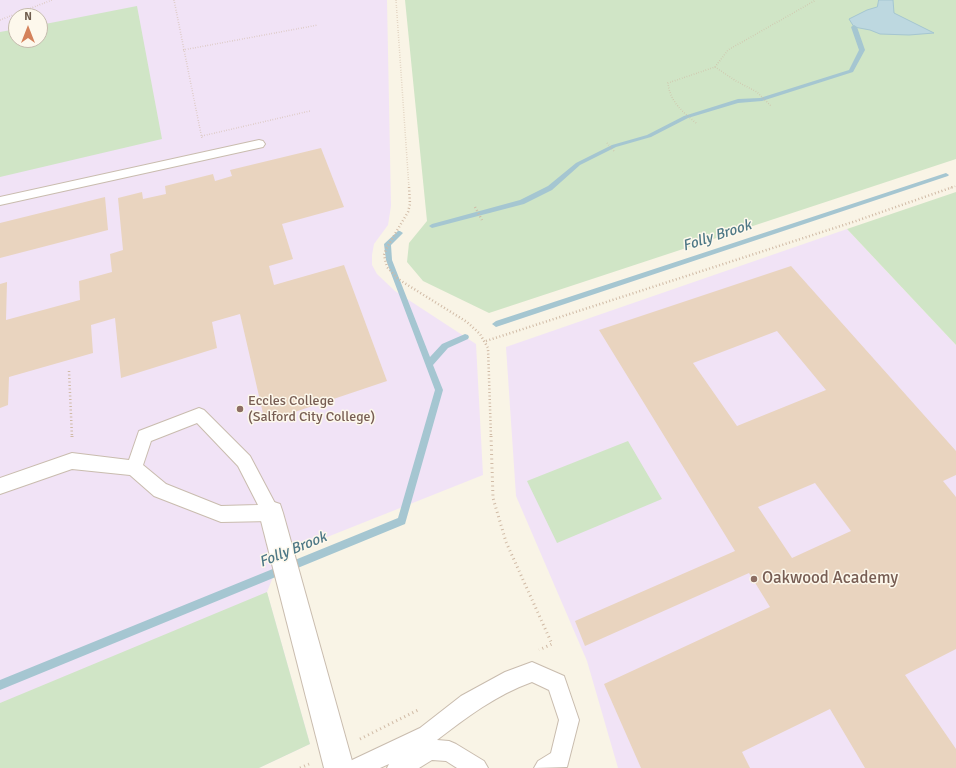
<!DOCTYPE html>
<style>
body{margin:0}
#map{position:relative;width:956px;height:768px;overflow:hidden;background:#f9f4e6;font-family:Signika,sans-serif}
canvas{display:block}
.north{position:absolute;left:8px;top:8px;width:40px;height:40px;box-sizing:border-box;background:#fdf8ec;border:1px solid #c4baad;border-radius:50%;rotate:0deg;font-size:11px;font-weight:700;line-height:16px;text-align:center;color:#6f5d4e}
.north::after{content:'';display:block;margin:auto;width:14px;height:18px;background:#d4825b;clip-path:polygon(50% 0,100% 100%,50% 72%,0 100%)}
</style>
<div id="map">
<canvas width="956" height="768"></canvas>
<div class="north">N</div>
</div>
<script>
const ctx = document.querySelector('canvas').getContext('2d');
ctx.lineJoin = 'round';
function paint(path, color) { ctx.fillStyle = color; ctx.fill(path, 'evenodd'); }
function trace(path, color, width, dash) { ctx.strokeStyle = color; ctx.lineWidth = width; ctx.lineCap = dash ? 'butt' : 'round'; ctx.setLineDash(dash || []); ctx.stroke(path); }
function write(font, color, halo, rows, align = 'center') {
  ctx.font = font + ' Signika,sans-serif'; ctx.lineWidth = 3; ctx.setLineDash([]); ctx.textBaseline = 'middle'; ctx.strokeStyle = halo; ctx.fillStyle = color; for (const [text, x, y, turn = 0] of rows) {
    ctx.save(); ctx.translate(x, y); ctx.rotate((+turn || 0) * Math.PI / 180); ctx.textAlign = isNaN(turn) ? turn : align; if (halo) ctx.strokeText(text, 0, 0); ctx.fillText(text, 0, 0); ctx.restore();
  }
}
paint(new Path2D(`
 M 0,0 L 387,0 L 391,206 L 388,225 L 374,244 L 372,255 L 372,265 L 377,274 L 395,291 L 476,344 L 483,475 L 282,555 L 267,592 L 310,744 L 259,768 L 0,768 ZM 16,16 L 40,16 L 40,40 L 16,40 Z
 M 847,229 L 956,345 L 956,768 L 618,768 L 587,661 L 516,496 L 506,347 Z`), '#f1e3f6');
paint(new Path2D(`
 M 405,0 L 956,0 L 956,159 L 489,313 L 423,281 L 407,262 L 409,243 L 427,221 Z
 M 137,6 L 162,139 L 0,177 L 0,32 L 16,29 L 16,40 L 40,40 L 40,25 Z
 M 956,192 L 956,345 L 847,229 Z
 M 628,441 L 662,499 L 557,543 L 527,481 Z
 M 267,592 L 310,744 L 259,768 L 0,768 L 0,703 Z`), '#d0e5c6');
const water = new Path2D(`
 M 879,0 L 893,0 L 894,13 L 934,33 L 909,35 L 880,34 L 870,30 L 854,27 L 849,19 L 867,10 L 877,7 Z`);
paint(water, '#bdd8e0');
trace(water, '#a5c6d1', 1);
paint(new Path2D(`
 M 854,25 L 857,27 L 865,50 L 853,72 L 762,101 L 738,103 L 688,118 L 651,137 L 616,147 L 580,165 L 552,190 L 524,204 L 432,228 L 429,226 L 432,224 L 520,200 L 548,186 L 576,163 L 612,145 L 647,135 L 684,116 L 738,99 L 760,98 L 849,70 L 859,50 L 851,27 Z
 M 946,173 L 949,175 L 948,176 L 496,327 L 492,324 L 496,321 Z
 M 398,231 L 400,231 L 403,233 L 391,245 L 392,260 L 430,357 L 442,344 L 465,334 L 468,335 L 469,337 L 468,339 L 448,348 L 433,365 L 443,390 L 405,524 L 0,690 L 0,680 L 398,518 L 435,390 L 386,260 L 384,244 Z`), '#a5c6d1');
paint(new Path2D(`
 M 321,148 L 344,207 L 282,224 L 293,259 L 269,266 L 274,285 L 344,265 L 387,381 L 265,422 L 240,314 L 212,322 L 217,348 L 121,378 L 115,318 L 91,325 L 93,353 L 9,377 L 8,405 L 0,408 L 0,284 L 7,282 L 6,320 L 80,300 L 79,281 L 112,272 L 110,254 L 123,250 L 118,198 L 142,192 L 143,199 L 166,194 L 165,186 L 213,174 L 215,181 L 232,176 L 230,170 Z
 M 105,197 L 108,230 L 0,258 L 0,223 Z
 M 791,266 L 956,451 L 956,475 L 943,481 L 956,497 L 956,649 L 905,675 L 956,749 L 956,768 L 865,768 L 830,709 L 742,752 L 750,768 L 641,768 L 604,684 L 770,607 L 749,573 L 585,646 L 575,621 L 735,551 L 599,330 ZM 777,331 L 826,390 L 737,426 L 693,363 ZM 815,483 L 851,531 L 792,558 L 758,507 Z`), '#e9d4bf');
const service = new Path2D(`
 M 259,140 L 263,141 L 265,144 L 263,147 L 0,205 L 0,197 Z
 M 199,408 L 204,410 L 250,456 L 277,507 L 280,513 L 277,519 L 271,521 L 221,522 L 154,496 L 130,475 L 72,469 L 0,494 L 0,478 L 72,453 L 129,460 L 139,431 ZM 197,423 L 238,466 L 258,505 L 221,506 L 166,484 L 143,465 L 151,441 Z
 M 532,662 L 564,676 L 579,720 L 567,767 L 534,768 L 538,761 L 551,753 L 559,720 L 549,690 L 532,682 C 496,695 467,717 437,740 L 449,741 L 456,744 L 484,761 L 488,768 L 457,768 L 446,761 L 432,760 L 419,768 L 387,768 L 389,764 L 380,768 L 346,768 L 350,761 L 420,728 L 461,696 L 505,672 Z`);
const minor = new Path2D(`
 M 271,501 L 280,504 L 283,513 L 354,768 L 324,768 L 259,513 L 262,504 Z`);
trace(service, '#c9bcae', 2);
trace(minor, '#c9bcae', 2);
trace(new Path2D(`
 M 174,0 L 202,139
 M 396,0 L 409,188
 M 0,20 L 52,0
 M 183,50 L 318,25
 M 715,67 L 736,81 L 757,92 L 771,106
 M 696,123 C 682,111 670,102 668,83 L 715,67 L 728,50 L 816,0
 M 202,136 L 310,111
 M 607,143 L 614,151
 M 950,188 L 956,186`), '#d0baa5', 1.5, [0.5, 2]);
trace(new Path2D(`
 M 409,187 L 410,204 L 408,212 L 386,249 L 384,255 L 387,267 L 398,279 L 467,322 L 480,334 L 488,348 L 491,437
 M 475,207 L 482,220
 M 486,341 L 856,221 L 953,187
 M 69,371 L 72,437`), '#d0baa5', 2.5, [1, 2.5]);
trace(new Path2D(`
 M 72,436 L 72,440
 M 491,436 L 493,498 L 506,542 L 552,644 L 539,650
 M 360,739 L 420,709
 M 300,768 L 309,764`), '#d0baa5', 3, [1, 3.5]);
paint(service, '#fff');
paint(minor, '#fff');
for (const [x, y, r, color] of [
 [240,409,4,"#8d6e63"],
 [754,579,4,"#8d6e63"]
]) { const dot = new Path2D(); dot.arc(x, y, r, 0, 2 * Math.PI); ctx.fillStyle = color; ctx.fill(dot); trace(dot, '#fdf8ec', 1.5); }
write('14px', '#785e54', '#fdf8ec', [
 ["Eccles College",248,401],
 ["(Salford City College)",248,417]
], 'left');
write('italic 15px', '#4e7886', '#fdf8ec', [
 ["Folly Brook",717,236,-18],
 ["Folly Brook",293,550,-22]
]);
write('17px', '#785e54', '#fdf8ec', [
 ["Oakwood Academy",762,579]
], 'left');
</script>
